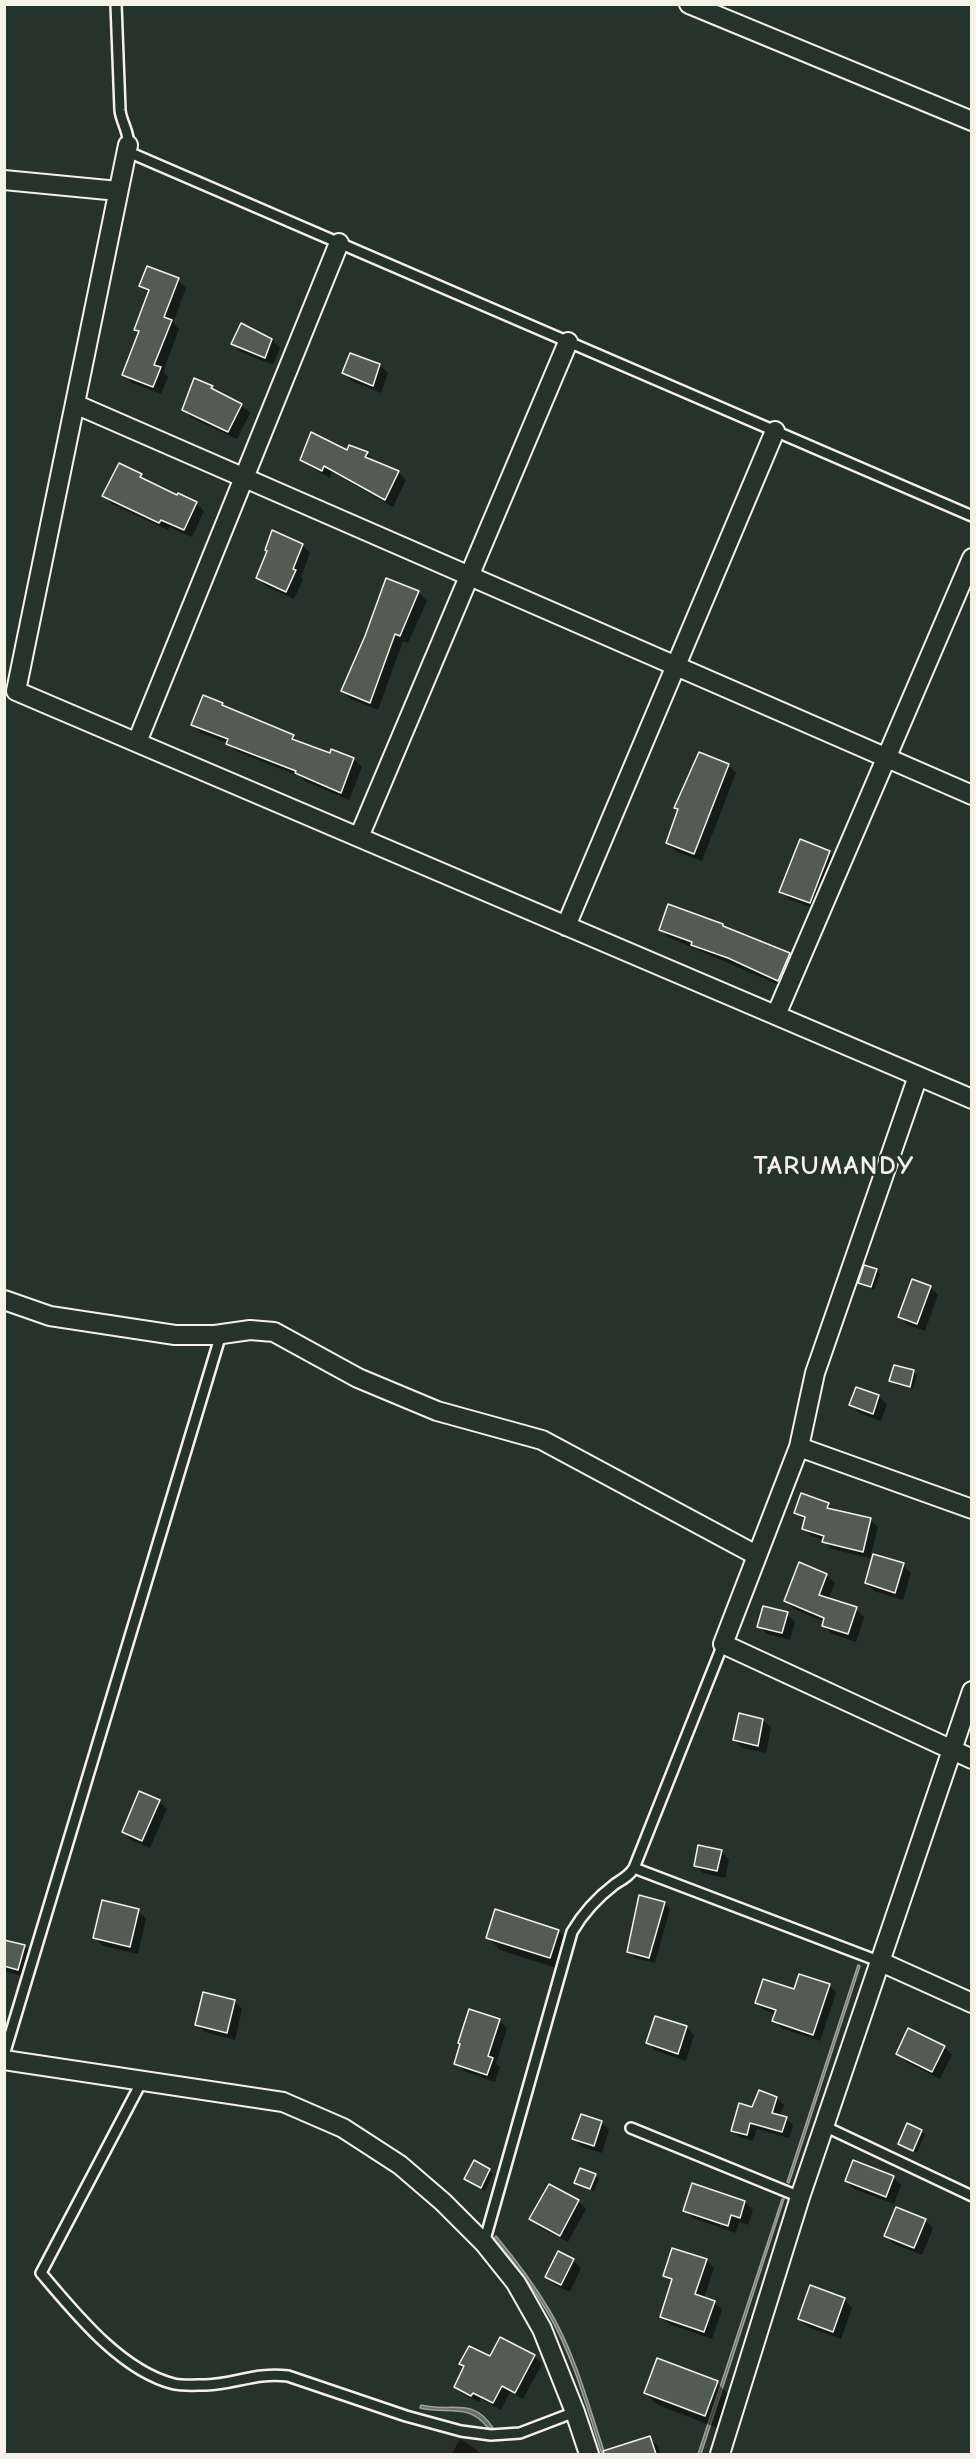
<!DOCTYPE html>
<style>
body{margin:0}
#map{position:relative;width:976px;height:2459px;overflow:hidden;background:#26332d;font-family:"Comic Neue",sans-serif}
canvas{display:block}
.frame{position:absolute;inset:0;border:6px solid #f4f1e8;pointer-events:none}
</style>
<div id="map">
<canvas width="976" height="2459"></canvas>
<div class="frame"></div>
</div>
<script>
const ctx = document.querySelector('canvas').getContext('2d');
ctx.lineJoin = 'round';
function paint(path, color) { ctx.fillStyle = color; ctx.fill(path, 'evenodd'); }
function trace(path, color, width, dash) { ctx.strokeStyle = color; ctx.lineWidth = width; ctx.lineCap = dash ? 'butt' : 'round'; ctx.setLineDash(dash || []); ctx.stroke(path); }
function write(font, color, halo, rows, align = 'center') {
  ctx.font = font + ' "Comic Neue",sans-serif'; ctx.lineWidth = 4.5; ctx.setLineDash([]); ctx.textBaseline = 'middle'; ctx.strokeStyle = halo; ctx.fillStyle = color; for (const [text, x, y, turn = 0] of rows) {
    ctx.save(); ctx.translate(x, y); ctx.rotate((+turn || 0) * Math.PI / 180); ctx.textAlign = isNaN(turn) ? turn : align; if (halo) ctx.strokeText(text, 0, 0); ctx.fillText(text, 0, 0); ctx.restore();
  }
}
const water = new Path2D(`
 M 858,1965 L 860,1966 L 789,2183 L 787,2182 Z
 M 782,2199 L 784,2199 L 701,2454 L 698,2454 Z
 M 496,2236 C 516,2260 534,2284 550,2311 C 576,2355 589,2407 605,2454 L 602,2454 C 587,2408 573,2356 548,2313 C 532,2286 514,2262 494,2238 Z
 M 421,2405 C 450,2413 473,2396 493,2428 L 488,2428 C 468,2402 447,2415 420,2408 Z`);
paint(water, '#676f68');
trace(water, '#9fa39b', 1.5);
paint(new Path2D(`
 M 178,280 L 186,288 L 173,323 L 179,329 L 163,372 L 168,377 L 161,394 L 132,383 L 124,374 L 140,333 L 136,329 L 149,294 L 141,286 Z
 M 272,340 L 280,348 L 273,365 L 241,352 L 233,344 Z
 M 380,365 L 388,373 L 381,393 L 352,381 L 344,373 Z
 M 212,387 L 218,394 L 241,405 L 250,413 L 237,439 L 192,418 L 184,410 Z
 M 348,452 L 367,453 L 374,463 L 398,472 L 406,480 L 393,507 L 332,472 L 330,478 L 310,467 L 302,459 Z
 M 141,476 L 148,483 L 196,503 L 204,511 L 192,537 L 169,527 L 168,530 L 112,504 L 104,496 Z
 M 302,545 L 310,553 L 301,577 L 303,580 L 294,599 L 266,586 L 258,578 Z
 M 387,580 L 419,593 L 427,601 L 408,643 L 403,641 L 378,710 L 351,699 L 343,691 L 367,637 Z
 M 222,704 L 227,709 L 293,736 L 300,743 L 330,755 L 332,751 L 354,759 L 362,767 L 349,800 L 305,781 L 301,777 L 236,751 L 228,743 L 201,733 L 193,725 Z
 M 728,765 L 736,773 L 702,861 L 675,851 L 667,843 L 679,811 L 676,808 Z
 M 829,852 L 837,860 L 818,910 L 789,899 L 780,891 Z
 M 660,929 L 789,954 L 797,962 L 786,988 L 668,937 Z
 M 876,1270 L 880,1274 L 874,1290 L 860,1283 Z
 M 930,1287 L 938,1295 L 925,1331 L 908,1325 L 900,1317 Z
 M 913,1372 L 917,1375 L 913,1389 L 894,1384 L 891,1380 Z
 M 878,1396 L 887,1404 L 881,1421 L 859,1413 L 851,1405 Z
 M 828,1504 L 836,1512 L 870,1520 L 878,1527 L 870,1558 L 831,1549 L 824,1540 L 811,1536 L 803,1528 L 806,1521 L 796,1513 Z
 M 903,1565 L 911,1573 L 903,1600 L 874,1591 L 866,1583 Z
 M 826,1575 L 835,1583 L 828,1600 L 856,1609 L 864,1617 L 856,1642 L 832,1634 L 824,1626 L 825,1622 L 794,1609 L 786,1601 Z
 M 787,1614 L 795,1622 L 790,1640 L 767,1634 L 759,1626 Z
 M 763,1720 L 771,1728 L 766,1753 L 742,1748 L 734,1740 Z
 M 159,1801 L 167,1809 L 150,1848 L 131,1840 L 123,1832 Z
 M 721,1851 L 729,1860 L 725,1878 L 703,1873 L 695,1865 Z
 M 664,1903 L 670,1909 L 655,1963 L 635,1958 L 629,1951 Z
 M 138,1911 L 146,1919 L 138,1954 L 103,1946 L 95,1938 Z
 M 558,1931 L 571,1943 L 562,1970 L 500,1950 L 488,1937 Z
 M 4,1941 L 24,1946 L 32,1954 L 26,1977 L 4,1971 Z
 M 829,1985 L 836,1993 L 820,2041 L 781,2028 L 774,2020 L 776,2014 L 764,2010 L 756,2003 L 795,1991 Z
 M 234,2001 L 242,2009 L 235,2040 L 205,2032 L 196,2024 Z
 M 499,2020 L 507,2028 L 496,2064 L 500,2067 L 495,2082 L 464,2071 L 456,2063 Z
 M 686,2027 L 694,2035 L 686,2061 L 656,2051 L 648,2043 Z
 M 944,2047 L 952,2055 L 940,2079 L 906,2062 L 898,2054 Z
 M 760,2092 L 777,2098 L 784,2105 L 779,2116 L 786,2118 L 793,2125 L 789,2138 L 757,2129 L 753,2141 L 739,2137 L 732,2130 L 753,2109 Z
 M 601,2122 L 609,2130 L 602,2153 L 582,2147 L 574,2139 Z
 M 921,2131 L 925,2134 L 917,2153 L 899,2144 Z
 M 489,2170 L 493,2174 L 485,2191 L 465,2179 Z
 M 595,2175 L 599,2179 L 594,2191 L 576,2182 Z
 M 893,2177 L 901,2185 L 894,2204 L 854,2189 L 846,2181 Z
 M 693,2185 L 745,2202 L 753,2210 L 748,2225 L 739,2222 L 736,2233 L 693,2218 L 685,2210 Z
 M 549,2186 L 578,2201 L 586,2209 L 568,2242 L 539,2227 L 531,2219 Z
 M 925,2220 L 933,2228 L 922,2255 L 894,2244 L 886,2236 Z
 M 573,2260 L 581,2268 L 570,2292 L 555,2285 L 547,2277 Z
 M 706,2260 L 714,2268 L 704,2298 L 714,2302 L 722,2310 L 712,2339 L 669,2324 L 661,2316 L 673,2283 L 665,2275 Z
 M 844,2299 L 852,2308 L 841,2339 L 808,2327 L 799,2319 Z
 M 534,2356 L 542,2364 L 523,2399 L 510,2392 L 501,2410 L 481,2399 L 479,2402 L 463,2394 L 455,2387 L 465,2367 L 461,2363 L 491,2358 Z
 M 717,2383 L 729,2395 L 717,2428 L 658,2405 L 645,2393 Z
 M 649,2438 L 658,2446 L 660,2454 L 626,2454 L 623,2446 Z
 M 460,2439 L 473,2447 L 481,2454 L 452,2454 Z`), '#0007');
const building = new Path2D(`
 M 147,266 L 179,278 L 164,317 L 172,320 L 154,365 L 161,367 L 153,387 L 122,375 L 139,331 L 134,330 L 149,290 L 139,286 Z
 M 241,323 L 272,339 L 265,358 L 231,344 Z
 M 350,353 L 380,364 L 373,386 L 342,373 Z
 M 194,378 L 213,386 L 211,388 L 242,404 L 228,432 L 182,410 Z
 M 311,432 L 347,450 L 349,445 L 368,452 L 365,457 L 399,471 L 385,500 L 324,466 L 322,471 L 300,460 Z
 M 119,463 L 142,474 L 140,477 L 177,495 L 178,493 L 197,502 L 184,530 L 161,520 L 159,523 L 102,496 Z
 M 272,530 L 303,544 L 293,569 L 296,570 L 286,592 L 256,578 L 267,551 L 265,550 Z
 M 386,578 L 419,591 L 400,636 L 395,634 L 370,703 L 341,691 L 365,636 Z
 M 203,695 L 223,703 L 222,705 L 294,735 L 292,739 L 330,753 L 331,749 L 354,758 L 341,793 L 295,773 L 296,771 L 226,744 L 228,739 L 191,725 Z
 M 699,752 L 729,764 L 694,854 L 666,843 L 678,809 L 674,808 Z
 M 800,839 L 830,851 L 810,903 L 779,892 Z
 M 668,904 L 723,924 L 723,926 L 790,953 L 778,981 L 728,958 L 691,945 L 692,942 L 659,930 Z
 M 864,1265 L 877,1269 L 871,1287 L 858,1283 Z
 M 912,1279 L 931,1286 L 917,1324 L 898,1317 Z
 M 894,1365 L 914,1370 L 910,1387 L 889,1381 Z
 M 856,1387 L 879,1395 L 873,1414 L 849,1405 Z
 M 801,1493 L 829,1503 L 827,1508 L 871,1518 L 863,1552 L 822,1542 L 824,1536 L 802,1529 L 805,1517 L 794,1513 Z
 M 873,1554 L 904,1563 L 895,1593 L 865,1583 Z
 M 799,1562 L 827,1574 L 819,1595 L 857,1607 L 848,1634 L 822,1626 L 824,1618 L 784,1601 Z
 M 763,1606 L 788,1612 L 782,1633 L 757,1627 Z
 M 739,1713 L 763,1719 L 758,1746 L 733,1740 Z
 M 139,1791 L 160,1800 L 142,1841 L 122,1832 Z
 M 698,1845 L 722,1850 L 717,1871 L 694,1866 Z
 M 639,1895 L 665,1902 L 649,1958 L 627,1952 Z
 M 102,1900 L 139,1909 L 130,1947 L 93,1938 Z
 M 495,1909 L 559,1930 L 550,1958 L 486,1938 Z
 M 4,1940 L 25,1945 L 18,1970 L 4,1966 Z
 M 799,1974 L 830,1984 L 813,2035 L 772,2021 L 776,2010 L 755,2003 L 763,1979 L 794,1989 Z
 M 203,1992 L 235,2000 L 227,2033 L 195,2025 Z
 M 469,2009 L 500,2019 L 488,2056 L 493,2058 L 487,2075 L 454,2064 L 460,2044 L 458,2043 Z
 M 655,2016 L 687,2026 L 678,2054 L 646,2043 Z
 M 908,2028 L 945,2046 L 932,2072 L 896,2054 Z
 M 759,2090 L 777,2097 L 772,2113 L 787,2117 L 782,2132 L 750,2123 L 747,2135 L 731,2131 L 739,2103 L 752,2107 Z
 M 581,2114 L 602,2121 L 594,2146 L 572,2139 Z
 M 907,2123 L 922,2130 L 913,2151 L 898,2144 Z
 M 474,2160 L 490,2169 L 481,2188 L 464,2179 Z
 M 853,2160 L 894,2176 L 886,2197 L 845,2181 Z
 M 580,2168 L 596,2174 L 590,2189 L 574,2183 Z
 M 692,2183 L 745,2201 L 740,2218 L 731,2215 L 728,2226 L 683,2211 Z
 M 549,2184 L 579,2200 L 560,2236 L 529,2219 Z
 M 896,2207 L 926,2219 L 914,2248 L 884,2236 Z
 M 672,2248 L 707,2259 L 695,2294 L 715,2301 L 704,2332 L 660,2317 L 672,2279 L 663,2276 Z
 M 558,2251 L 574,2259 L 561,2285 L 545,2277 Z
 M 810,2285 L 845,2298 L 833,2332 L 798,2319 Z
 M 500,2337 L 535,2355 L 515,2393 L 502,2386 L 493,2403 L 473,2393 L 471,2396 L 454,2387 L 464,2366 L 459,2364 L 469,2346 L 490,2356 Z
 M 657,2358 L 718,2381 L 705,2416 L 644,2393 Z
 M 650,2436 L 656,2454 L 604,2454 L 603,2451 Z`);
paint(building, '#525c55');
trace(building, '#f4f1e8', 1.5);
const lane = new Path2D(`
 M 116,4 L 120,110 C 121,122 130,133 128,145
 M 126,151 L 972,516
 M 634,1868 L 881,1962
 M 4,2055 L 221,1334
 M 142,2081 L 41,2273 C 75,2313 121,2371 174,2384 C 183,2386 196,2385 206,2385 C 235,2384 256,2372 288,2376 L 406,2416 L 461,2431 L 491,2435 L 520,2433 L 575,2412
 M 824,2126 L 972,2196
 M 631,2128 L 800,2197
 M 484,2243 L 572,1932 C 583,1913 598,1897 615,1884 C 623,1879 629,1876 634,1868 L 723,1644`);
const street = new Path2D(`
 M 689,4 L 972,121
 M 128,145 L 16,691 L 972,1099
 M 4,180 L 118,191
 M 75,404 L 972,795
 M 137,742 L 339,243
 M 359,837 L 568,342
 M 566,926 L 775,431
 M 776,1015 L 972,558
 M 918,1076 L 815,1373 L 799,1447 L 723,1644 L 972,1759
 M 4,1300 L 50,1316 L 175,1335 L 215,1335 L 250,1330 L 274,1332 L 358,1378 L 437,1411 L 542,1440 L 756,1555
 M 799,1447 L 972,1509
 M 881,1962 L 972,2003
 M 4,2060 L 283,2102 L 343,2128 L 400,2165 L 443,2202 L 484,2243 L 516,2283 L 542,2329 L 575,2412 L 589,2454
 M 720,2454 L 800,2197 L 972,1691`);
trace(lane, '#f4f1e8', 14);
trace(street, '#f4f1e8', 22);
trace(lane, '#26332d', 9);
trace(street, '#26332d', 18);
ctx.letterSpacing = '1.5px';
write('bold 27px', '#f4f1e8', '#26332d', [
 ["TARUMANDY",834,1166]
]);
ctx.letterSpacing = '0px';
</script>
